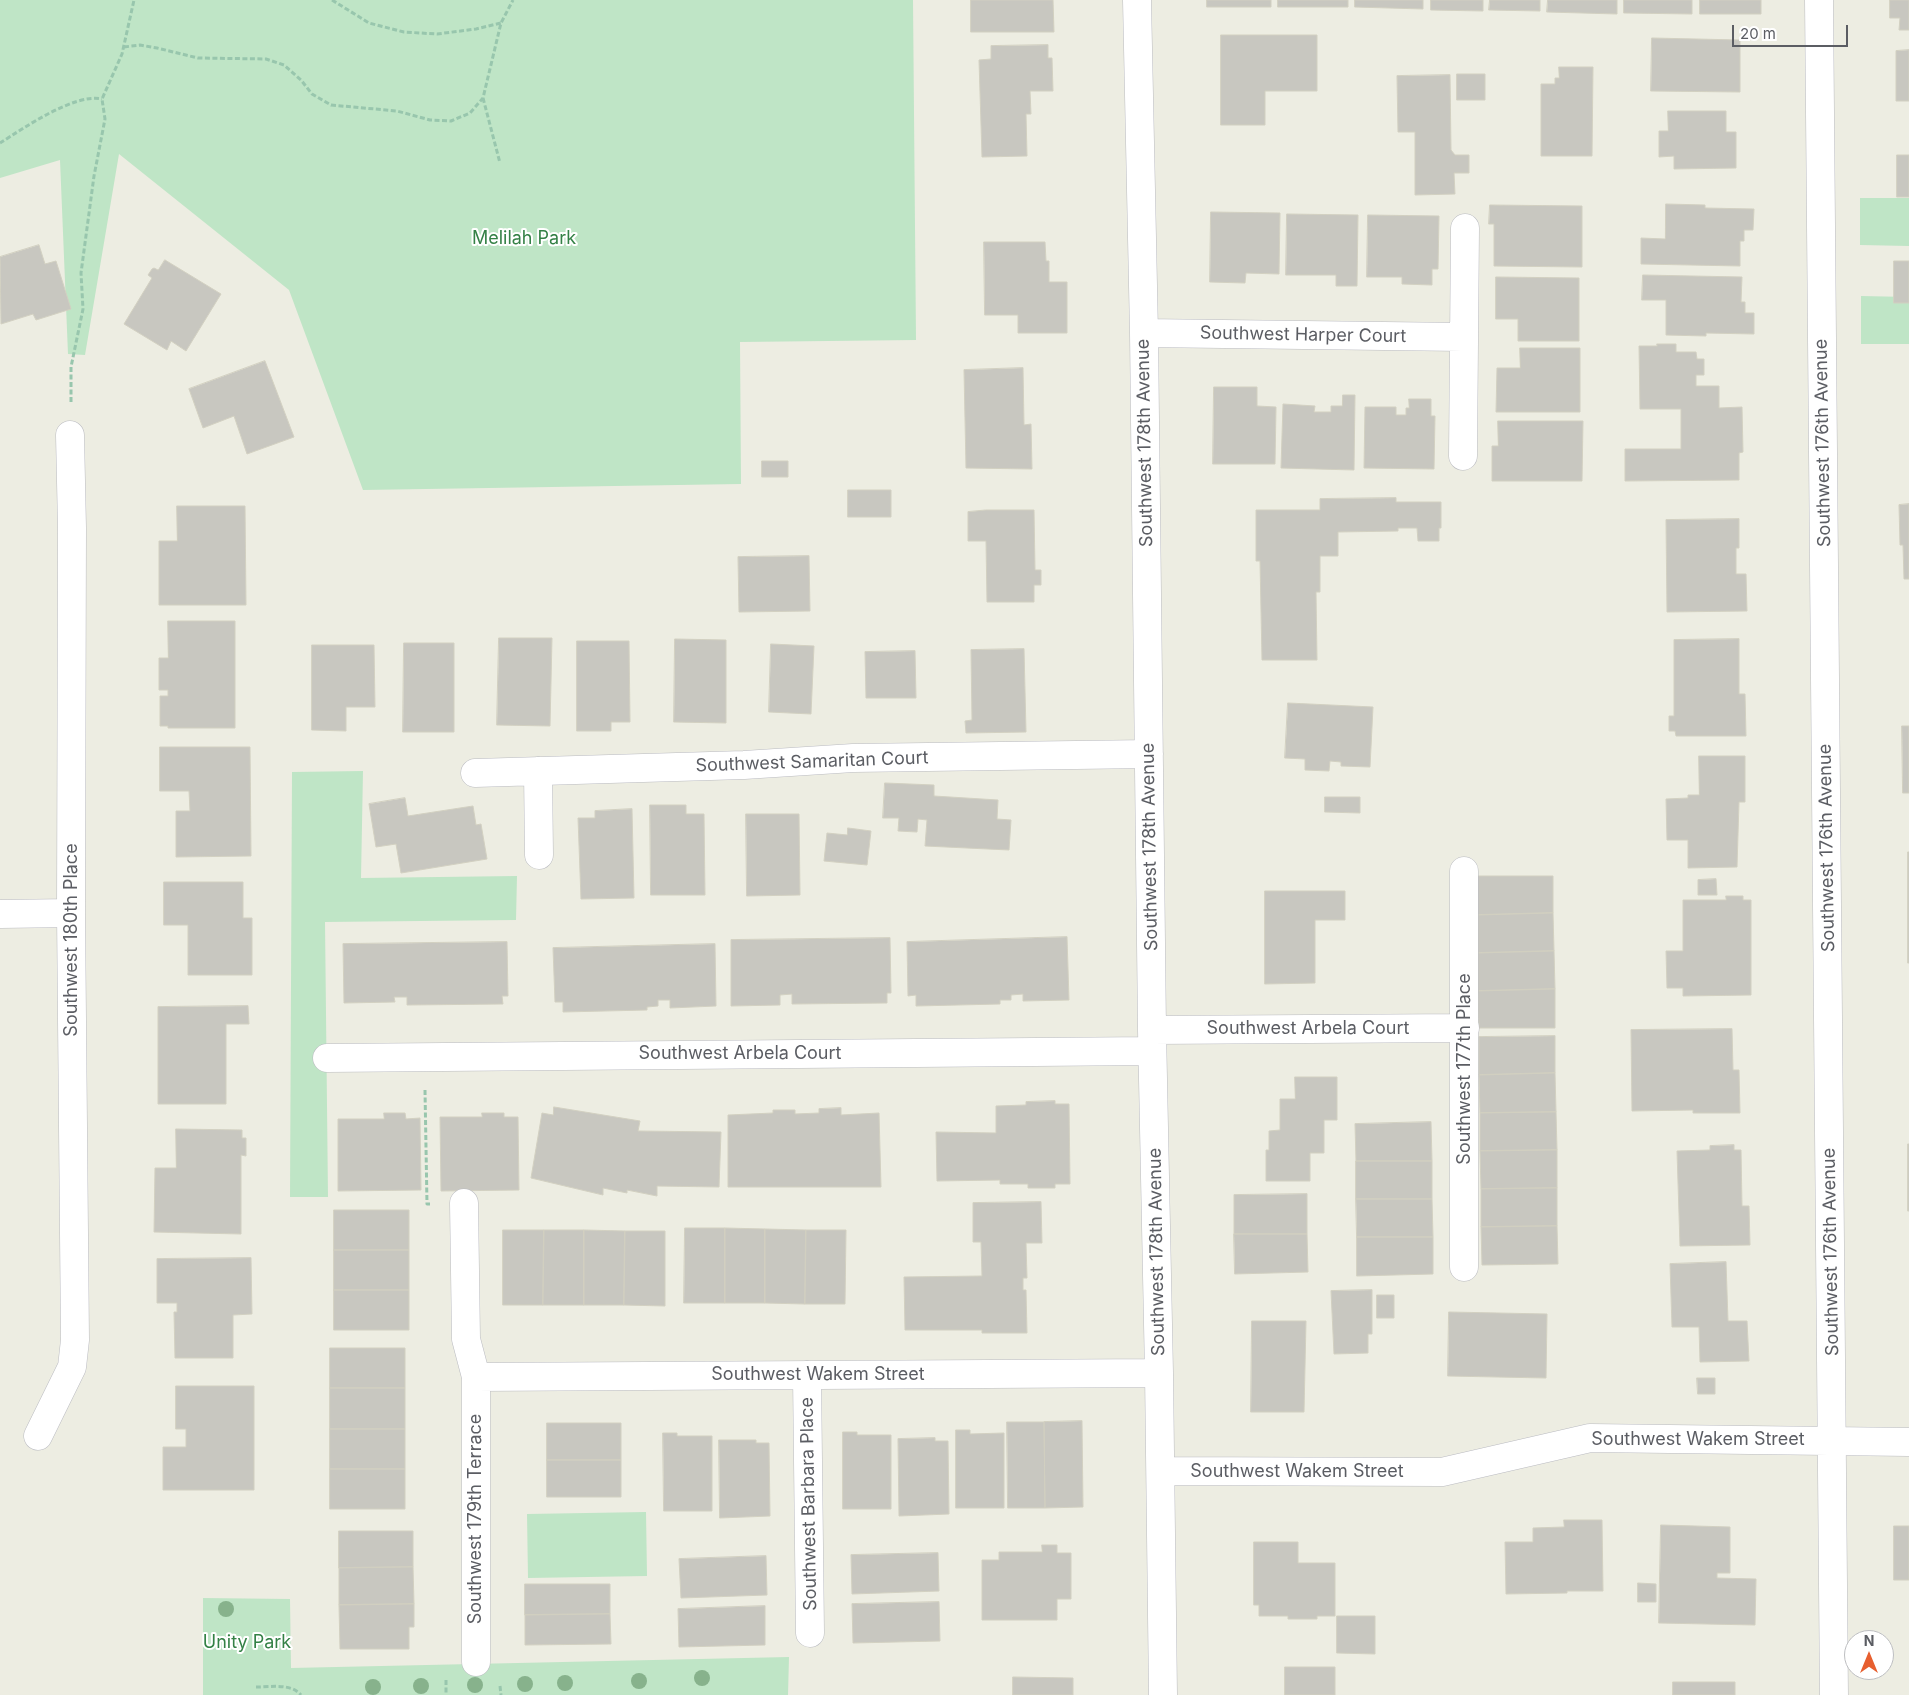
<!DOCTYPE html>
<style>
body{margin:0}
#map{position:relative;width:1909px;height:1695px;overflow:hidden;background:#edede2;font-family:Inter,sans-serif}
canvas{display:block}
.north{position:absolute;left:1844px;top:1630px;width:50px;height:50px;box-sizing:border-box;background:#fff;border:1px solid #bdbec1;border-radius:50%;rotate:0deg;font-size:14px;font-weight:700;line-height:20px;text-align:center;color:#5b5d63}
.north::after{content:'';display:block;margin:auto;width:18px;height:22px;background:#e75f2f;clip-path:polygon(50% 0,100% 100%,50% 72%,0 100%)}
.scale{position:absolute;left:1732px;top:25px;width:116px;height:22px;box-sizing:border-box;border:2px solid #5b5d63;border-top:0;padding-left:6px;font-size:15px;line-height:18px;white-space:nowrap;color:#5b5d63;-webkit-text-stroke:4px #fff;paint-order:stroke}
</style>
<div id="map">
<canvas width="1909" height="1695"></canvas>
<div class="north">N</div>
<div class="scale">20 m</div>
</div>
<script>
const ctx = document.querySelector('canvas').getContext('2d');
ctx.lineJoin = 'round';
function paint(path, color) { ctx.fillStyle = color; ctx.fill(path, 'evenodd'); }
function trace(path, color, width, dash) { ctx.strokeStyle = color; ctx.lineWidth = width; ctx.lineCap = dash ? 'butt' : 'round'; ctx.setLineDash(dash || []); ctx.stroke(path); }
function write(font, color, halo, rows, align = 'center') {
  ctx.font = font + ' Inter,sans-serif'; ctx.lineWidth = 4; ctx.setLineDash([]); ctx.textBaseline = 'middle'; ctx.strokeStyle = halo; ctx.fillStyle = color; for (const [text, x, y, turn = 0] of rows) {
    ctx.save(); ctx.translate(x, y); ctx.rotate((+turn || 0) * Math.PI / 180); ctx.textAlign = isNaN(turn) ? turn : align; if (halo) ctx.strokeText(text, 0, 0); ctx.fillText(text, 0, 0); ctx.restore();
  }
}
paint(new Path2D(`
 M 0,0 L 913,0 L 916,340 L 740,342 L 741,484 L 363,490 L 289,290 L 119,154 L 85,355 L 68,354 L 60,160 L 0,178 Z
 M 1860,198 L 1909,198 L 1909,246 L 1860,245 Z
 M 1861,296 L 1909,297 L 1909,344 L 1861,344 Z
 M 363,771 L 361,878 L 517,876 L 516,920 L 325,922 L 328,1197 L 290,1197 L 292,772 Z
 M 646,1512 L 647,1576 L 528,1578 L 527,1514 Z
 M 203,1598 L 290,1599 L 291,1668 L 789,1657 L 788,1695 L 203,1695 Z`), '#bfe5c6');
const building = new Path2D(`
 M 971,0 L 1053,0 L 1054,32 L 971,32 Z
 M 1207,0 L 1271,0 L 1271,7 L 1207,7 Z
 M 1278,0 L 1348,0 L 1348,7 L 1278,7 Z
 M 1355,0 L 1423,0 L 1423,9 L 1355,7 Z
 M 1431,0 L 1483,0 L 1483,11 L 1431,10 Z
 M 1490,0 L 1540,0 L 1540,11 L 1489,10 Z
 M 1548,0 L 1617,0 L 1617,14 L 1547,12 Z
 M 1624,0 L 1692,0 L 1692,14 L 1624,13 Z
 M 1700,0 L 1761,0 L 1761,14 L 1700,14 Z
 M 1890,0 L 1909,0 L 1909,30 L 1899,30 L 1900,18 L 1890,18 Z
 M 1221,35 L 1317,35 L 1317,91 L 1265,91 L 1265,125 L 1221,125 Z
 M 1652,38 L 1740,40 L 1740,92 L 1651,91 Z
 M 1048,45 L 1048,58 L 1052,58 L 1053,91 L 1030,91 L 1031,114 L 1026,114 L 1027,156 L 982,157 L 979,60 L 991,59 L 991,46 Z
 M 1909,50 L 1909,101 L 1896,101 L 1896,51 Z
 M 1559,67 L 1593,67 L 1592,156 L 1541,156 L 1541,84 L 1555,84 L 1555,78 L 1559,78 Z
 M 1457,74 L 1485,74 L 1485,100 L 1457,100 Z
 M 1450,75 L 1451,150 L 1455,155 L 1469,155 L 1469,173 L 1454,173 L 1455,194 L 1415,195 L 1415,132 L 1398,132 L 1397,76 Z
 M 1668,111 L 1726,111 L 1726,132 L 1736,132 L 1736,168 L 1674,169 L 1674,156 L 1659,157 L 1659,131 L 1668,131 Z
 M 1897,155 L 1909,155 L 1909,197 L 1897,197 Z
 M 1666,204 L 1705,205 L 1705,208 L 1754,209 L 1753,230 L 1744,230 L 1744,241 L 1740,241 L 1740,266 L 1641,264 L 1641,238 L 1665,239 Z
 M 1490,205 L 1582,206 L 1582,267 L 1494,266 L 1494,224 L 1489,224 Z
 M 1211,212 L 1280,213 L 1279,274 L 1246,273 L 1245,283 L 1210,282 Z
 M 1287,214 L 1358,215 L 1357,286 L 1336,286 L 1336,275 L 1286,275 Z
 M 1368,215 L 1439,216 L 1438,269 L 1432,269 L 1432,285 L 1402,284 L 1402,277 L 1367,277 Z
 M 984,242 L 1045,242 L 1046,261 L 1049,261 L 1049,282 L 1067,282 L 1067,333 L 1018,333 L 1018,315 L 985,315 Z
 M 39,245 L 45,264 L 56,261 L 71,309 L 36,320 L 33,314 L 1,324 L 0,257 Z
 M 165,260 L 221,294 L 186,351 L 171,341 L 167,350 L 124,324 L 152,278 L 148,275 L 152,269 L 154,268 L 158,270 Z
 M 1894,261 L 1909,261 L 1909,303 L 1894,303 Z
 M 1643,275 L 1742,277 L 1741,302 L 1745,302 L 1745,313 L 1754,313 L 1754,334 L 1706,333 L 1706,336 L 1666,335 L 1666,300 L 1642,300 Z
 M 1496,277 L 1579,278 L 1579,341 L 1518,341 L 1518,319 L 1496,319 Z
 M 1657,344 L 1676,344 L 1676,352 L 1696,352 L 1697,359 L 1704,359 L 1704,375 L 1696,375 L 1696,386 L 1719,386 L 1719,408 L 1742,407 L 1743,452 L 1739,453 L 1739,480 L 1625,481 L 1625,449 L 1681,449 L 1681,409 L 1640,409 L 1639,346 L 1657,346 Z
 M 1520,348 L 1580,348 L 1580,412 L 1496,412 L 1497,368 L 1520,368 Z
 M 265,361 L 294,437 L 247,454 L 234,416 L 203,428 L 189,389 Z
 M 1023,368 L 1024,425 L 1031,424 L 1032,469 L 966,468 L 964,370 Z
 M 1214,387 L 1257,387 L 1257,406 L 1276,407 L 1275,464 L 1213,464 Z
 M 1343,395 L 1355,395 L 1354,470 L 1281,468 L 1283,404 L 1315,406 L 1314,412 L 1331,412 L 1331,406 L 1342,406 Z
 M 1409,399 L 1431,399 L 1431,416 L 1435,416 L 1434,469 L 1364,468 L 1365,407 L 1396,407 L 1396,415 L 1406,415 L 1406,408 L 1409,408 Z
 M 1498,421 L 1583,421 L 1582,481 L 1492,481 L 1492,446 L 1498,446 Z
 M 762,461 L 788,461 L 788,477 L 762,477 Z
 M 848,490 L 891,490 L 891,517 L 848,517 Z
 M 1396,498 L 1396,502 L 1441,502 L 1441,528 L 1439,528 L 1439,541 L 1418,541 L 1417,528 L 1398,528 L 1398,531 L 1338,532 L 1338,556 L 1320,556 L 1320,592 L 1316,592 L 1317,660 L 1262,660 L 1260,561 L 1256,561 L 1256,510 L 1320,510 L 1320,499 Z
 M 1909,504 L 1909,579 L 1904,579 L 1903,545 L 1900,545 L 1899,505 Z
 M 177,506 L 245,506 L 246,605 L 159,605 L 159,541 L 177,541 Z
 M 986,510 L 1034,510 L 1035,570 L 1041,570 L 1041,585 L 1034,585 L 1034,602 L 987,602 L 986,541 L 968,541 L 968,512 Z
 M 1739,519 L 1739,548 L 1736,548 L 1736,574 L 1746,574 L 1747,611 L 1667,612 L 1666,520 Z
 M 809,556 L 810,611 L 739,612 L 738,557 Z
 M 168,621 L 235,621 L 235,728 L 168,728 L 168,726 L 160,726 L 160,696 L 168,696 L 168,690 L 159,690 L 159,658 L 168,658 Z
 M 499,638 L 552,638 L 550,726 L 497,725 Z
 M 675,639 L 726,640 L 726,723 L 674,722 Z
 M 1739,639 L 1739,694 L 1745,694 L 1746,736 L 1676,736 L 1675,731 L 1669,731 L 1669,716 L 1674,716 L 1674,640 Z
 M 577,641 L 629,641 L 630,722 L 611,722 L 611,731 L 577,731 Z
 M 404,643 L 454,643 L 454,732 L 403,732 Z
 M 771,644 L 814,646 L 811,714 L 769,712 Z
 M 312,645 L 374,645 L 375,707 L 346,707 L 346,731 L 312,730 Z
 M 1024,649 L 1026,732 L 966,733 L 965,721 L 972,720 L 971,650 Z
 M 915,651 L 916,698 L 866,698 L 865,652 Z
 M 1288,703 L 1373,707 L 1370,767 L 1341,766 L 1341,762 L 1330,761 L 1329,771 L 1305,770 L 1305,759 L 1285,758 Z
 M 1902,726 L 1909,726 L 1909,793 L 1903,793 Z
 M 160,747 L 250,747 L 251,856 L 176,857 L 176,811 L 190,811 L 189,791 L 160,791 Z
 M 1699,756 L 1745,756 L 1745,802 L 1739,802 L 1737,867 L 1688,868 L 1688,840 L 1667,840 L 1666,799 L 1688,798 L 1688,795 L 1699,795 Z
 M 885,783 L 934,785 L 934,796 L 998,800 L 997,819 L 1011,820 L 1009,850 L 925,846 L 927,820 L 918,819 L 917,832 L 898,831 L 899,818 L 883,818 Z
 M 1325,797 L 1360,797 L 1360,813 L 1325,812 Z
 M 405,798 L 408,816 L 473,806 L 476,825 L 481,824 L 487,859 L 401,873 L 396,844 L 376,847 L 369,804 Z
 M 650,805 L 686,805 L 686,814 L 704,814 L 705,895 L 651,895 Z
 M 632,809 L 634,898 L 581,899 L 578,818 L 595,818 L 595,811 Z
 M 746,814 L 799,814 L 800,895 L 747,896 Z
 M 848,828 L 871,831 L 867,865 L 824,861 L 827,833 L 847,835 Z
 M 1908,852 L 1909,852 L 1909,963 L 1908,963 Z
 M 1477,876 L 1553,876 L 1553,913 L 1478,915 Z
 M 1716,879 L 1717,895 L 1698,895 L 1698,880 Z
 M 164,882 L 243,882 L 243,918 L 252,918 L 252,975 L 188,975 L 188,925 L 164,925 Z
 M 1265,891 L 1345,891 L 1345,920 L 1315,920 L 1315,983 L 1265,984 Z
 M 1726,896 L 1743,896 L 1743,900 L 1751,900 L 1751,995 L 1683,996 L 1683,988 L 1667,988 L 1666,951 L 1683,951 L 1683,900 L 1726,900 Z
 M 1553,913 L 1554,951 L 1478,953 L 1478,915 Z
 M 1067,937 L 1069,1000 L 1023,1001 L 1023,994 L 1011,995 L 1011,1000 L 1000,1000 L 1000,1004 L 916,1006 L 916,995 L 908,996 L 907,942 Z
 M 890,938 L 891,993 L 887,993 L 887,1003 L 792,1004 L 792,994 L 780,995 L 780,1005 L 731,1006 L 731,940 Z
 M 507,942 L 508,996 L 502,996 L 503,1004 L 407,1005 L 407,997 L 394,997 L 395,1002 L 344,1003 L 343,944 Z
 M 715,944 L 716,1006 L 670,1008 L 670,1000 L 658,1000 L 658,1006 L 647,1007 L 647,1010 L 563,1012 L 563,1002 L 555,1002 L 553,948 Z
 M 1554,951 L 1555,989 L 1478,991 L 1478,953 Z
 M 1555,989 L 1555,1028 L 1479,1028 L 1478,991 Z
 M 248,1006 L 249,1024 L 226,1024 L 226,1104 L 158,1104 L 158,1007 Z
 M 1732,1029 L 1733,1070 L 1739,1070 L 1740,1113 L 1693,1113 L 1693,1110 L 1632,1111 L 1631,1030 Z
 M 1555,1036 L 1555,1073 L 1479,1075 L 1479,1037 Z
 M 1555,1073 L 1556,1112 L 1480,1113 L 1479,1075 Z
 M 1295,1077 L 1337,1077 L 1337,1120 L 1324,1120 L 1324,1153 L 1310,1153 L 1310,1181 L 1266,1181 L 1266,1150 L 1269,1150 L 1269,1131 L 1280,1130 L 1280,1099 L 1295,1099 Z
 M 1055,1101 L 1055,1104 L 1069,1104 L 1070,1184 L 1055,1184 L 1055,1188 L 1028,1188 L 1028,1184 L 1000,1184 L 1000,1180 L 937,1181 L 936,1132 L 996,1133 L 996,1106 L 1026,1105 L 1026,1102 Z
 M 554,1107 L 640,1121 L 638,1131 L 721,1132 L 719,1187 L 657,1186 L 657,1196 L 627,1190 L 627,1193 L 603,1188 L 603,1195 L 531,1178 L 542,1113 L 553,1115 Z
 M 841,1108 L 841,1115 L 879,1113 L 881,1187 L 728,1187 L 728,1115 L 773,1113 L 773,1110 L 795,1110 L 795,1114 L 819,1113 L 819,1109 Z
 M 1556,1112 L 1557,1150 L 1480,1151 L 1480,1113 Z
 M 384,1113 L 405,1113 L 406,1119 L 420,1118 L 421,1190 L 338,1191 L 338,1119 L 384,1119 Z
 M 482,1113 L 504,1113 L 504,1117 L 518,1117 L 519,1190 L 441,1191 L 440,1117 L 482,1117 Z
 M 1431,1122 L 1432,1161 L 1356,1161 L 1355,1124 Z
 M 176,1129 L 242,1130 L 242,1138 L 246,1138 L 246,1156 L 241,1155 L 241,1234 L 154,1232 L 155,1168 L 176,1168 Z
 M 1908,1144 L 1909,1144 L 1909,1211 L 1908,1211 Z
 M 1734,1145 L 1734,1150 L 1741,1150 L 1742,1206 L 1749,1206 L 1750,1245 L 1680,1246 L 1677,1151 L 1710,1150 L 1710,1146 Z
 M 1557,1150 L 1557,1188 L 1481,1189 L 1480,1151 Z
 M 1356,1161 L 1432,1161 L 1432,1199 L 1356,1199 Z
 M 1557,1188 L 1557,1226 L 1481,1227 L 1481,1189 Z
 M 1307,1194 L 1307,1234 L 1234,1234 L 1234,1195 Z
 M 1356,1199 L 1432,1199 L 1433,1237 L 1357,1237 Z
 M 1041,1202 L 1042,1243 L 1026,1243 L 1027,1278 L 1023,1278 L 1023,1290 L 1026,1290 L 1027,1333 L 982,1333 L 982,1330 L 905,1330 L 904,1277 L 982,1276 L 981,1242 L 973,1242 L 973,1203 Z
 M 334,1210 L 409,1210 L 409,1250 L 334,1250 Z
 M 1557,1226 L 1558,1264 L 1482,1265 L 1481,1227 Z
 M 685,1228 L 725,1228 L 725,1303 L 684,1303 Z
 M 725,1228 L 765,1229 L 765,1303 L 725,1303 Z
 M 765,1229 L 806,1230 L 805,1304 L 765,1303 Z
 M 503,1230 L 544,1230 L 543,1305 L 503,1305 Z
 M 544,1230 L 584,1230 L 584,1305 L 543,1305 Z
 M 584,1230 L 625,1231 L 624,1305 L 584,1305 Z
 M 806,1230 L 846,1230 L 845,1304 L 805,1304 Z
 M 625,1231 L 665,1231 L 665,1306 L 624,1305 Z
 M 1234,1234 L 1307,1234 L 1308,1272 L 1235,1274 Z
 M 1357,1237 L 1433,1237 L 1433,1274 L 1357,1276 Z
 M 334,1250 L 409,1250 L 409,1290 L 334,1290 Z
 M 251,1258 L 252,1314 L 233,1315 L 233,1358 L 175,1358 L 174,1312 L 177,1312 L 177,1303 L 157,1303 L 157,1259 Z
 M 1726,1262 L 1728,1321 L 1747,1321 L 1749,1361 L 1700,1362 L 1699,1327 L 1672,1327 L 1670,1264 Z
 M 334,1290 L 409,1290 L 409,1330 L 334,1330 Z
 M 1372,1290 L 1372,1334 L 1368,1334 L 1368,1353 L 1334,1354 L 1331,1291 Z
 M 1377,1295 L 1394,1295 L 1394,1318 L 1377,1318 Z
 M 1449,1312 L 1547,1314 L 1546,1378 L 1448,1376 Z
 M 1252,1321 L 1306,1321 L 1304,1412 L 1251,1412 Z
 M 330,1348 L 405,1348 L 405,1388 L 330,1388 Z
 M 1697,1378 L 1715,1378 L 1715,1394 L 1698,1394 Z
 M 176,1386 L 254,1386 L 254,1490 L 163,1490 L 163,1447 L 186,1447 L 186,1429 L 176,1429 Z
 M 330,1388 L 405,1388 L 405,1429 L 330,1429 Z
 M 1082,1421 L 1083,1507 L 1045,1508 L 1044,1422 Z
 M 1007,1422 L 1044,1422 L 1045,1508 L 1008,1508 Z
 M 547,1423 L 621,1423 L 621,1460 L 547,1460 Z
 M 330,1429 L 405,1429 L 405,1469 L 330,1469 Z
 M 956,1430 L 970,1430 L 970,1434 L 1004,1433 L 1004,1508 L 956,1508 Z
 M 843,1432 L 857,1432 L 857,1435 L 891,1435 L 891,1509 L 843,1509 Z
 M 663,1433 L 677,1433 L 677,1436 L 712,1436 L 712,1511 L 664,1511 Z
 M 935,1438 L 935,1441 L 948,1441 L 949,1514 L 899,1516 L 898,1439 Z
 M 719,1440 L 756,1440 L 756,1443 L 769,1443 L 770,1516 L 720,1518 Z
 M 547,1460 L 621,1460 L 621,1497 L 547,1497 Z
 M 330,1469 L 405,1469 L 405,1509 L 330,1509 Z
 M 1564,1520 L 1602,1520 L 1603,1591 L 1567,1591 L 1567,1593 L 1506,1594 L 1505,1542 L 1533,1542 L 1533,1528 L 1564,1527 Z
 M 1661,1525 L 1730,1527 L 1730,1573 L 1717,1573 L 1717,1578 L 1756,1579 L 1755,1625 L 1659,1623 Z
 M 1894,1526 L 1909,1526 L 1909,1580 L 1894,1580 Z
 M 339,1531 L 413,1531 L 413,1567 L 339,1568 Z
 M 1254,1542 L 1298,1542 L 1298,1563 L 1335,1563 L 1335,1616 L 1317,1616 L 1317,1619 L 1288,1619 L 1288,1616 L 1259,1616 L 1259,1605 L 1254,1605 Z
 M 1042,1545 L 1057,1545 L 1057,1553 L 1071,1553 L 1071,1599 L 1057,1599 L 1057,1620 L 982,1620 L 982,1560 L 999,1560 L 999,1552 L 1042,1552 Z
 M 938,1553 L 939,1591 L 852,1594 L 851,1555 Z
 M 766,1556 L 767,1595 L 681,1598 L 679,1559 Z
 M 413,1567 L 414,1604 L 339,1605 L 339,1568 Z
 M 1638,1583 L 1656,1584 L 1656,1602 L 1638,1602 Z
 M 525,1584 L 610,1584 L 610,1614 L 525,1615 Z
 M 939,1602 L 940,1641 L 853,1643 L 852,1604 Z
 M 414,1604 L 414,1627 L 409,1627 L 409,1649 L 340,1649 L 339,1605 Z
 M 765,1606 L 765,1645 L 679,1647 L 678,1609 Z
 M 610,1614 L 611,1644 L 525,1645 L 525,1615 Z
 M 1337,1616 L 1375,1616 L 1375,1654 L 1337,1653 Z
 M 1285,1667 L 1335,1667 L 1335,1695 L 1285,1695 Z
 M 1013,1677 L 1073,1678 L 1073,1695 L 1013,1695 Z
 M 1673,1682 L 1735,1682 L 1735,1695 L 1673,1695 Z`);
paint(building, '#c8c7c0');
trace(building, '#d2d0c1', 1);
const minor = new Path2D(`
 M 1137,0 L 1144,333 L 1152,1030 L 1159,1373 L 1163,1695
 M 1819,0 L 1834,1695
 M 1144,333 L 1463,337
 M 1463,456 L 1465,228
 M 538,771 L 539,855
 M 475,773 L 744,765 L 853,758 L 1149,754
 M 1464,871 L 1464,1267
 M 0,914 L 71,913
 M 1152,1030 L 1465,1028
 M 327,1058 L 1152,1051
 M 464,1203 L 466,1339 L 476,1377 L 476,1662
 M 807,1375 L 810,1633
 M 476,1377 L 1159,1373
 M 38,1436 L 72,1367 L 75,1340 L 71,913 L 72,528 L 70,435
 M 1161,1471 L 1442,1472 L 1590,1438 L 1909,1442`);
trace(minor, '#babbc1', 29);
trace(new Path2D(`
 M 332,0 L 369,23 L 404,32 L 437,34 L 476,29 L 501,23
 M 124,47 L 140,45 L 157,48 L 198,58 L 266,59 L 284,65 L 301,80 L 312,94 L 331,105 L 397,111 L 430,120 L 451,121 L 470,113 L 483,98 L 501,23 L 513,0
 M 483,98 L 500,163
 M 0,143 C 24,128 74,93 102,99
 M 71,402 L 71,367 L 83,309 L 81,273 L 94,176 L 105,119 L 102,99 L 122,54 L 134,0
 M 425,1090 L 427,1204 L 430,1204
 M 446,1680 L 446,1695
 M 500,1686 L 501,1695
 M 256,1687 C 271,1687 291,1683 301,1695`), '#98c6ad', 3, [5, 2.5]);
trace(minor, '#fff', 28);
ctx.fillStyle = '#87b28c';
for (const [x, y] of [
 [226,1609],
 [702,1678],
 [639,1681],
 [565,1683],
 [525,1684],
 [475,1685],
 [421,1686],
 [373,1687]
]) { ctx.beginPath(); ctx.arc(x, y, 8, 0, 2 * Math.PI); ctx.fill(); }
write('18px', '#348146', '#fff', [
 ["Melilah Park",524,239],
 ["Unity Park",247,1643]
]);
write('18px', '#5b5d63', '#fff', [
 ["Southwest Harper Court",1303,335,1],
 ["Southwest 178th Avenue",1145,443,-91],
 ["Southwest 176th Avenue",1823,443,-91],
 ["Southwest Samaritan Court",812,762,-2],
 ["Southwest 178th Avenue",1150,847,-91],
 ["Southwest 176th Avenue",1827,848,-91],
 ["Southwest 180th Place",72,940,-90],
 ["Southwest Arbela Court",1308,1029],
 ["Southwest Arbela Court",740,1054],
 ["Southwest 177th Place",1465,1069,-90],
 ["Southwest 178th Avenue",1157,1252,-91],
 ["Southwest 176th Avenue",1831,1252,-91],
 ["Southwest Wakem Street",818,1375],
 ["Southwest Wakem Street",1698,1440],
 ["Southwest Wakem Street",1297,1472],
 ["Southwest Barbara Place",809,1504,-91],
 ["Southwest 179th Terrace",476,1519,-90]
]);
</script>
